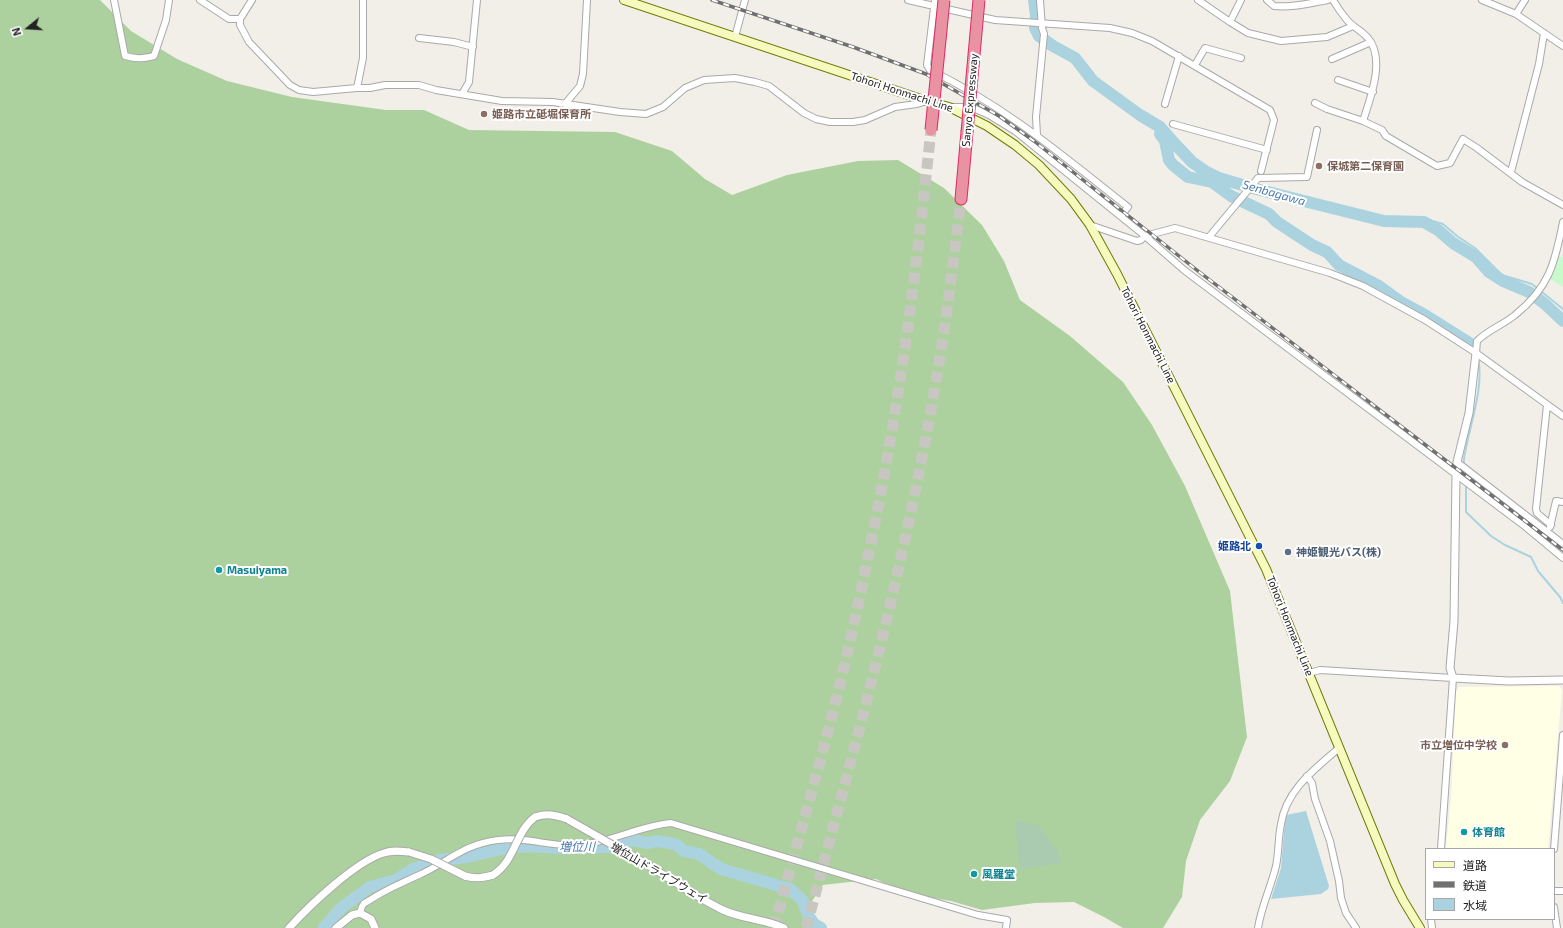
<!DOCTYPE html>
<meta charset="utf-8">
<style>
body{margin:0}
#map{position:relative;width:1563px;height:928px;overflow:hidden;background:#f2efe9;font-family:"Exo 2","Noto Sans JP",sans-serif}
canvas{display:block}
.legend{position:absolute;left:1425px;top:848px;width:130px;height:72px;box-sizing:border-box;background:#fff;border:1px solid #a7a7a7;margin:0;padding:5px 7px;list-style:none;font-size:12px;color:#222}
.legend li{display:flex;align-items:center;gap:8px;height:20px}
.legend b{width:20px;border:1px solid #a7a7a7}
.north{position:absolute;left:8px;top:8px;width:40px;height:40px;-webkit-text-stroke:3px #fff;paint-order:stroke;rotate:252deg;font-size:11px;font-weight:700;line-height:16px;text-align:center;color:#222}
.north::after{content:'';display:block;margin:auto;width:14px;height:18px;background:#222;clip-path:polygon(50% 0,100% 100%,50% 72%,0 100%)}
</style>
<div id="map">
<canvas width="1563" height="928"></canvas>
<ul class="legend">
<li><b style="height:5px;background:#f7fabf"></b>道路</li>
<li><b style="height:5px;background:#707070"></b>鉄道</li>
<li><b style="height:11px;background:#aad3df"></b>水域</li>
</ul>
<div class="north">N</div>
</div>
<script>
const ctx = document.querySelector('canvas').getContext('2d');
ctx.lineJoin = 'round';
function paint(path, color) { ctx.fillStyle = color; ctx.fill(path, 'evenodd'); }
function trace(path, color, width, dash) { ctx.strokeStyle = color; ctx.lineWidth = width; ctx.lineCap = dash ? 'butt' : 'round'; ctx.setLineDash(dash || []); ctx.stroke(path); }
function write(font, color, halo, rows, align = 'center') {
  ctx.font = font + ' "Exo 2","Noto Sans JP",sans-serif'; ctx.lineWidth = 4; ctx.setLineDash([]); ctx.textBaseline = 'middle'; ctx.strokeStyle = halo; ctx.fillStyle = color; for (const [text, x, y, turn = 0] of rows) {
    ctx.save(); ctx.translate(x, y); ctx.rotate((+turn || 0) * Math.PI / 180); ctx.textAlign = isNaN(turn) ? turn : align; if (halo) ctx.strokeText(text, 0, 0); ctx.fillText(text, 0, 0); ctx.restore();
  }
}
paint(new Path2D(`
 M 1559,686 L 1562,690 L 1548,849 L 1446,849 L 1451,798 L 1456,691 L 1459,687 Z`), '#ffffe5');
paint(new Path2D(`
 M 0,0 L 100,0 L 131,31 L 177,59 L 227,81 L 292,97 L 386,110 L 424,110 L 469,130 L 615,132 L 672,151 L 705,179 L 732,195 L 787,175 L 858,161 L 898,160 L 944,188 L 982,225 L 1004,261 L 1020,300 L 1070,336 L 1123,382 L 1152,425 L 1185,486 L 1230,591 L 1247,737 L 1230,781 L 1200,820 L 1186,861 L 1182,897 L 1163,928 L 1123,928 L 1104,917 L 1074,902 L 1035,903 L 982,910 L 951,901 L 905,893 L 876,879 L 823,885 L 808,907 L 812,928 L 0,928 Z`), '#add19e');
paint(new Path2D(`
 M 1020,821 L 1038,825 L 1057,851 L 1062,863 L 1020,869 L 1015,822 Z`), '#aacbaf');
paint(new Path2D(`
 M 1559,256 L 1563,257 L 1563,287 L 1550,279 Z`), '#c8facc');
paint(new Path2D(`
 M 1306,811 L 1329,886 L 1328,889 L 1321,894 L 1271,899 L 1281,868 L 1284,831 L 1286,815 Z`), '#aad3df');
trace(new Path2D(`
 M 1424,222 L 1429,220 L 1443,224 L 1457,236 L 1475,248 L 1502,275 L 1532,284 L 1563,309
 M 1464,465 C 1463,458 1466,450 1467,443 C 1472,420 1484,382 1478,359
 M 1465,469 L 1466,479
 M 1466,483 L 1466,512 L 1491,536 L 1505,545 L 1531,557 L 1538,571 L 1560,597 L 1563,603`), '#aad3df', 2);
trace(new Path2D(`
 M 1034,0 L 1036,15 L 1035,28 L 1039,36 L 1053,46 L 1075,58 L 1093,81 L 1140,115 L 1160,127 L 1174,143 L 1192,162 L 1205,171 L 1219,178 L 1256,189 L 1384,221 L 1424,222 L 1438,230 L 1453,243 L 1476,257 L 1489,272 L 1503,281 L 1529,292 L 1545,304 L 1563,321
 M 1160,134 L 1165,141 L 1169,160 L 1173,165 L 1188,177 L 1212,182 L 1231,196 L 1269,214 L 1277,222 L 1312,245 L 1327,252 L 1339,265 L 1379,286 L 1401,302 L 1425,315 L 1471,344
 M 324,928 L 341,908 L 370,887 L 396,880 L 413,869 L 440,860 L 467,857 L 506,848 L 529,846 L 558,848 L 607,847 L 631,840 L 648,843 L 656,841 L 670,843 L 677,845 L 684,851 L 699,854 L 721,869 L 790,889 L 803,901 L 808,915 L 814,924 L 821,928`), '#aad3df', 12);
trace(new Path2D(`
 M 774,928 C 798,839 825,749 846,659 C 871,549 893,437 908,325 C 917,260 924,195 931,130
 M 806,928 C 857,741 908,554 939,363 C 948,309 954,254 961,199`), '#c8c6c1', 11, [11, 5.5]);
const minor = new Path2D(`
 M 114,0 L 125,56 C 136,59 142,59 154,56 L 166,20 L 169,0
 M 200,0 L 229,19 L 240,19
 M 252,0 L 240,19 L 240,25 L 249,42 L 290,85 L 299,90 L 313,92 L 357,88 L 370,88 L 385,85 L 419,85 L 436,90 L 502,101 L 553,102 L 620,112 L 646,114 L 663,107 L 685,88 L 704,80 L 735,78 L 755,82 L 769,86 L 804,113 L 816,119 L 830,122 L 853,122 L 865,120 L 895,107 L 917,104 L 927,101
 M 908,0 L 995,20 L 1110,28 L 1132,33 L 1152,41 L 1270,110 L 1274,120 L 1261,171
 M 935,0 L 927,65 L 930,70 C 1005,106 1063,156 1128,207 L 1121,216
 M 1198,0 L 1230,22 L 1248,33 L 1281,41 L 1327,37 L 1353,26
 M 1267,0 L 1274,6 C 1292,8 1310,3 1328,0
 M 1333,0 C 1337,7 1342,14 1347,20 C 1353,27 1362,31 1368,38 C 1386,59 1370,99 1363,121 L 1382,130 L 1386,136 L 1437,166 L 1450,163 L 1463,139 L 1477,148 L 1522,182 L 1563,205
 M 1482,0 L 1516,14 L 1563,46
 M 1516,14 L 1525,0
 M 1230,22 L 1241,0
 M 735,37 L 745,0
 M 419,38 L 454,42 L 473,47
 M 1332,59 L 1371,42
 M 1195,65 L 1205,48 L 1241,58
 M 1338,80 L 1373,92
 M 357,88 L 363,58 L 363,0
 M 462,94 L 469,82 L 477,0
 M 1315,103 L 1327,109 L 1363,121
 M 565,104 L 580,86 L 583,74 L 587,0
 M 1165,104 L 1179,56
 M 950,107 L 971,107 L 989,115 L 1015,131 L 1145,236 L 1184,270 L 1522,524 L 1563,558
 M 1173,124 L 1267,150
 M 1037,135 L 1036,117 L 1044,34 L 1042,28 L 1040,0
 M 1511,172 L 1539,64 L 1544,33
 M 1090,225 L 1137,241 L 1141,240 L 1145,236 L 1175,228 L 1330,273 L 1363,286 L 1425,320 L 1476,353 L 1563,416
 M 1209,237 L 1258,178 L 1307,177 L 1317,130
 M 1476,353 L 1477,341 C 1488,330 1503,325 1515,315 C 1549,288 1555,263 1563,222
 M 1547,405 L 1536,509 L 1537,513 L 1551,525
 M 1457,462 L 1563,544
 M 1550,527 L 1556,501 L 1563,502
 M 1309,673 L 1320,670 L 1453,678 L 1441,849
 M 1307,776 L 1312,783 L 1315,799 L 1330,841 L 1339,881 L 1341,898 L 1346,913 L 1356,928
 M 1554,849 L 1563,735
 M 1554,891 L 1563,891
 M 1554,907 L 1557,928
 M 360,913 C 361,911 361,907 363,905 C 364,903 368,901 370,900 C 386,889 402,883 419,875 C 448,862 464,844 498,840 C 526,836 553,848 580,845 C 611,842 640,826 671,823 L 978,915 L 1007,920 L 1006,928
 M 1431,919 L 1432,928
 M 1258,928 C 1261,907 1271,887 1276,866 C 1279,852 1278,838 1281,824 C 1286,790 1315,769 1339,748`);
const tertiary = new Path2D(`
 M 1476,353 L 1469,413 L 1457,462 L 1456,475 L 1454,621 L 1450,668 L 1453,678 L 1509,681 L 1563,680
 M 535,817 C 547,813 555,815 567,819
 M 646,864 C 671,879 696,897 723,910 C 742,919 765,919 784,928
 M 465,876 C 476,879 482,878 493,875
 M 289,928 C 309,906 356,861 384,853 C 392,850 400,851 409,852
 M 336,928 L 352,915 L 360,913 L 371,919 L 375,928`);
const secondary = new Path2D(`
 M 624,0 L 927,101 L 949,107 L 987,126 L 1015,145 L 1039,165 L 1071,199 L 1090,225 L 1117,274 L 1266,569 L 1395,884 L 1403,900 L 1420,928`);
const motorway = new Path2D(`
 M 961,199 L 967,132`);
trace(minor, '#a9a9a9', 8);
trace(tertiary, '#a9a9a9', 9);
trace(secondary, '#707d05', 10);
trace(motorway, '#dc2a67', 13);
trace(minor, '#fff', 6);
trace(tertiary, '#fff', 7);
trace(secondary, '#f7fabf', 8);
trace(motorway, '#e892a2', 11);
const rail = new Path2D(`
 M 712,0 L 853,47 L 926,74 L 999,116 L 1034,141 L 1198,271 L 1563,550`);
trace(rail, '#707070', 3.5);
trace(rail, '#fff', 2, [6]);
const tertiaryBridge = new Path2D(`
 M 567,819 L 646,864
 M 409,852 L 431,859 L 465,876
 M 493,875 C 516,860 515,832 535,817`);
const motorwayBridge = new Path2D(`
 M 931,130 L 944,0
 M 967,132 L 979,0`);
trace(tertiaryBridge, '#a9a9a9', 9, []);
trace(motorwayBridge, '#dc2a67', 13, []);
trace(tertiaryBridge, '#fff', 7);
trace(motorwayBridge, '#e892a2', 11);
for (const [x, y, r, color] of [
 [484,114,4,"#8d6e63"],
 [1319,166,4,"#8d6e63"],
 [1259,546,4,"#1a4fb4"],
 [1288,552,4,"#5c6f8a"],
 [219,570,4,"#0f9aa8"],
 [1505,745,4,"#8d6e63"],
 [1464,832,4,"#0f9aa8"],
 [974,874,4,"#0f9aa8"]
]) { const dot = new Path2D(); dot.arc(x, y, r, 0, 2 * Math.PI); ctx.fillStyle = color; ctx.fill(dot); trace(dot, '#fff', 1.5); }
write('11px', '#222', '#fff', [
 ["Tohori Honmachi Line",902,92,18],
 ["Sanyo Expressway",970,100,-85],
 ["Tohori Honmachi Line",1148,335,63],
 ["Tohori Honmachi Line",1290,626,68],
 ["増位山ドライブウェイ",659,873,30]
]);
write('bold 11px', '#785e54', '#fff', [
 ["姫路市立砥堀保育所",492,114],
 ["保城第二保育園",1327,166],
 ["市立増位中学校",1497,745,"right"]
], 'left');
write('bold 11px', '#164399', '#fff', [
 ["姫路北",1251,546]
], 'right');
write('bold 11px', '#4e5e75', '#fff', [
 ["神姫観光バス(株)",1296,552]
], 'left');
write('bold 11px', '#0d838f', '#fff', [
 ["Masuiyama",227,570],
 ["体育館",1472,832],
 ["風羅堂",982,874]
], 'left');
write('italic 12px', '#4a7aab', '#fff', [
 ["Senbagawa",1274,193,16],
 ["増位川",577,847]
]);
</script>
